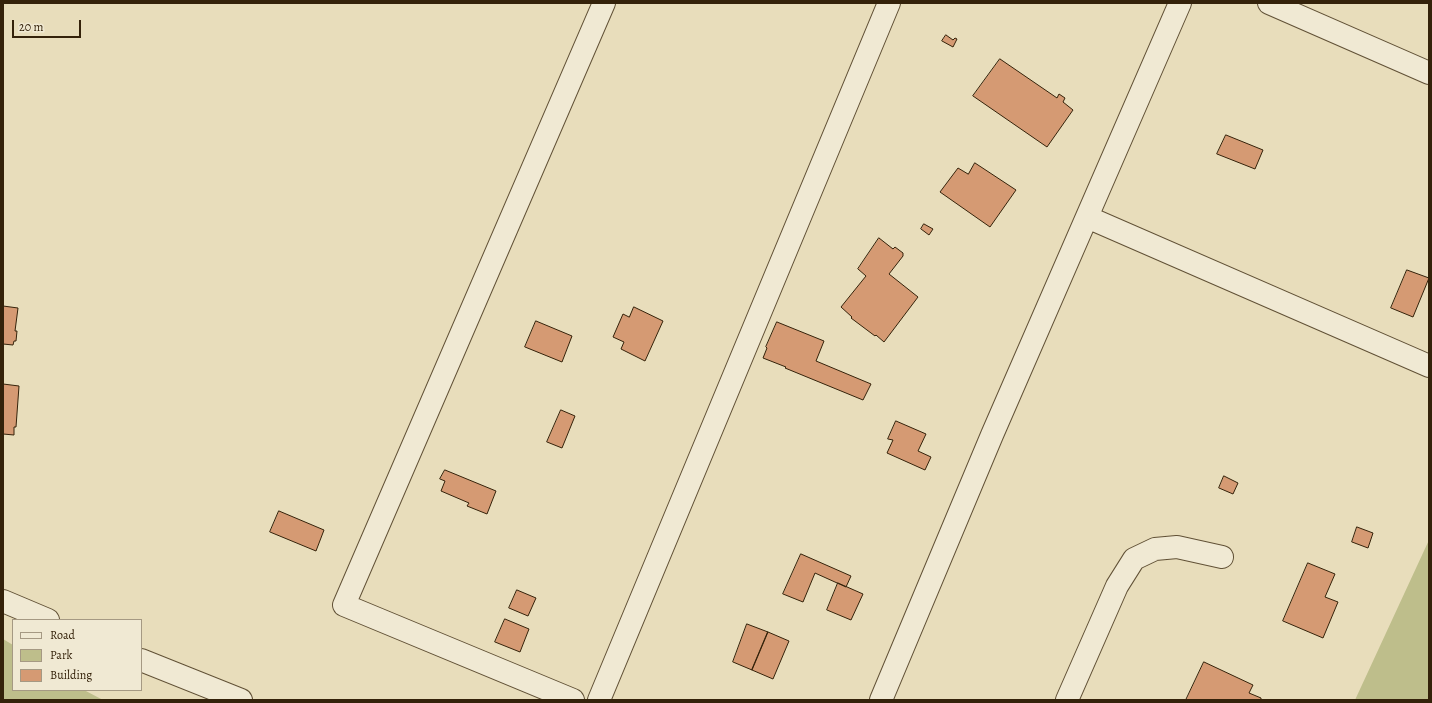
<!DOCTYPE html>
<style>
body{margin:0}
#map{position:relative;width:1432px;height:703px;overflow:hidden;background:#e8ddbb;font-family:Alegreya,serif}
canvas{display:block}
.frame{position:absolute;inset:0;border:4px solid #34220a;pointer-events:none}
.legend{position:absolute;left:12px;top:619px;width:130px;height:72px;box-sizing:border-box;background:#f0e9d3;border:1px solid #a59983;margin:0;padding:5px 7px;list-style:none;font-size:12px;color:#34220a}
.legend li{display:flex;align-items:center;gap:8px;height:20px}
.legend b{width:20px;border:1px solid #a59983}
.scale{position:absolute;left:12px;top:20px;width:69px;height:18px;box-sizing:border-box;border:2px solid #34220a;border-top:0;padding-left:5px;font-size:12px;line-height:14px;white-space:nowrap;color:#34220a;-webkit-text-stroke:3px #f0e9d3;paint-order:stroke}
</style>
<div id="map">
<canvas width="1432" height="703"></canvas>
<div class="frame"></div>
<ul class="legend">
<li><b style="height:5px;background:#f0e9d3"></b>Road</li>
<li><b style="height:11px;background:#bebe8b"></b>Park</li>
<li><b style="height:11px;background:#d59a73"></b>Building</li>
</ul>
<div class="scale">20 m</div>
</div>
<script>
const ctx = document.querySelector('canvas').getContext('2d');
ctx.lineJoin = 'round';
function paint(path, color) { ctx.fillStyle = color; ctx.fill(path, 'evenodd'); }
function trace(path, color, width, dash) { ctx.strokeStyle = color; ctx.lineWidth = width; ctx.lineCap = dash ? 'butt' : 'round'; ctx.setLineDash(dash || []); ctx.stroke(path); }
paint(new Path2D(`
 M 1429,540 L 1429,700 L 1355,700 Z
 M 3,639 L 13,645 L 13,690 L 84,690 L 103,700 L 3,700 Z`), '#bebe8b');
const building = new Path2D(`
 M 946,35 L 953,40 L 955,38 L 957,39 L 953,47 L 942,41 Z
 M 1000,59 L 1057,98 L 1059,94 L 1065,98 L 1063,102 L 1073,110 L 1047,147 L 973,96 Z
 M 1226,135 L 1263,150 L 1255,169 L 1217,154 Z
 M 975,163 L 1016,190 L 990,227 L 940,192 L 958,168 L 968,174 Z
 M 924,224 L 933,229 L 929,235 L 921,229 Z
 M 879,238 L 893,249 L 895,247 L 903,253 L 903,256 L 889,274 L 918,297 L 884,342 L 876,335 L 875,336 L 851,318 L 852,317 L 841,307 L 866,276 L 858,269 Z
 M 1407,270 L 1429,278 L 1413,317 L 1391,308 Z
 M 3,306 L 18,308 L 15,331 L 17,331 L 16,341 L 14,341 L 13,345 L 3,344 Z
 M 634,307 L 663,321 L 645,361 L 621,349 L 624,342 L 613,337 L 623,314 L 629,317 Z
 M 536,321 L 572,336 L 562,362 L 525,347 Z
 M 777,322 L 824,341 L 816,361 L 871,384 L 863,400 L 785,368 L 786,367 L 763,358 L 767,348 L 766,347 Z
 M 3,384 L 19,386 L 16,427 L 14,427 L 14,435 L 3,434 Z
 M 561,410 L 575,416 L 562,448 L 547,442 Z
 M 896,421 L 926,434 L 918,451 L 931,457 L 925,470 L 887,453 L 893,440 L 888,439 Z
 M 445,470 L 496,491 L 487,514 L 467,506 L 469,503 L 441,491 L 445,481 L 440,479 Z
 M 1224,476 L 1238,483 L 1233,494 L 1219,488 Z
 M 279,511 L 324,530 L 316,551 L 270,532 Z
 M 1357,527 L 1373,533 L 1368,548 L 1352,542 Z
 M 801,554 L 851,576 L 846,587 L 815,573 L 803,602 L 783,594 Z
 M 1308,563 L 1335,574 L 1325,597 L 1338,602 L 1323,638 L 1283,621 Z
 M 838,583 L 863,594 L 851,620 L 827,610 Z
 M 517,590 L 536,598 L 528,616 L 509,608 Z
 M 505,619 L 529,629 L 520,652 L 495,642 Z
 M 747,624 L 768,632 L 752,670 L 733,662 Z
 M 768,632 L 789,641 L 773,679 L 752,670 Z
 M 1204,662 L 1253,685 L 1249,693 L 1261,698 L 1261,700 L 1186,700 Z`);
paint(building, '#d59a73');
trace(building, '#34220a', 1);
const minor = new Path2D(`
 M 1269,3 L 1429,73
 M 1087,217 L 1429,366
 M 3,601 L 48,620
 M 141,660 L 241,700
 M 573,700 L 344,605 L 604,3
 M 599,700 L 889,3
 M 881,700 L 992,435 L 1180,3
 M 1067,700 L 1117,586 L 1134,559 L 1155,549 L 1177,547 L 1222,557`);
trace(minor, '#615136', 24);
trace(minor, '#f0e9d3', 22);
</script>
